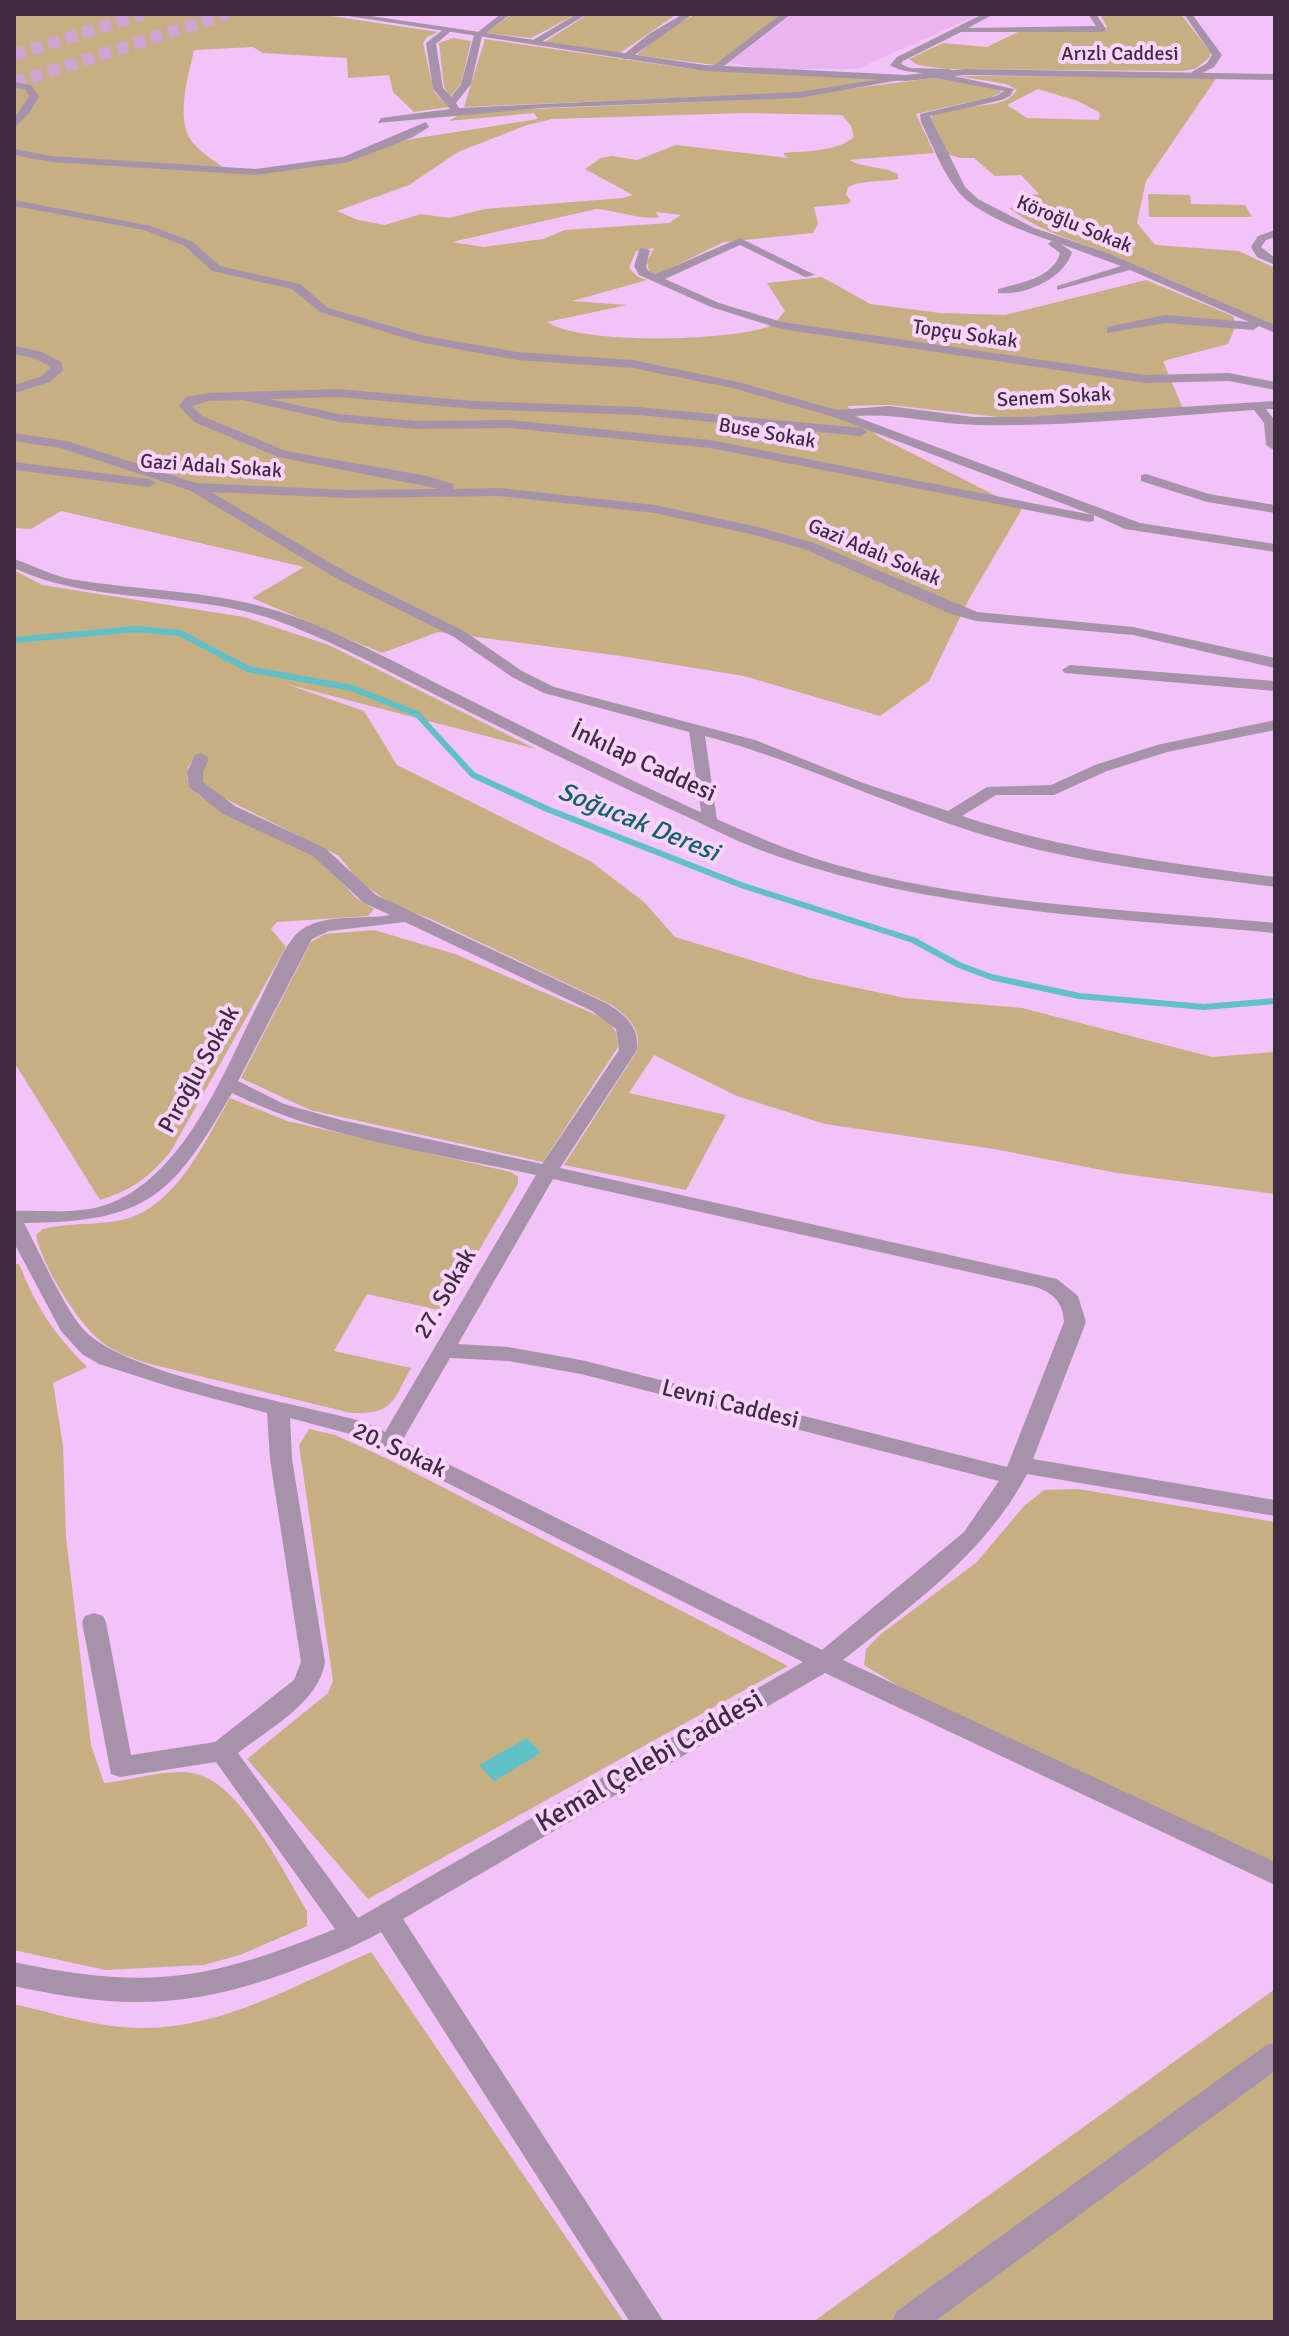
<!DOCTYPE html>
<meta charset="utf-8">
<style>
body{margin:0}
#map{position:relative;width:1289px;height:2336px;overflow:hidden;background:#f2c2f8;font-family:Signika,sans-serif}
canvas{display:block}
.frame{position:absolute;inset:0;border:16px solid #3f2c41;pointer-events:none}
</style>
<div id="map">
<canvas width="1289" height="2336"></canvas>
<div class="frame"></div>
</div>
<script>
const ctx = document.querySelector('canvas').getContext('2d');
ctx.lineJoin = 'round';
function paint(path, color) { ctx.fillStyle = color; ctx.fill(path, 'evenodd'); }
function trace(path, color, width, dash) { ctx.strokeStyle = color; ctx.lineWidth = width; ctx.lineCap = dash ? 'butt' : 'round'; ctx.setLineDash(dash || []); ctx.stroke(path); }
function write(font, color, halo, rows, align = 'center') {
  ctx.font = font + ' Signika,sans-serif'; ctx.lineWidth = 8; ctx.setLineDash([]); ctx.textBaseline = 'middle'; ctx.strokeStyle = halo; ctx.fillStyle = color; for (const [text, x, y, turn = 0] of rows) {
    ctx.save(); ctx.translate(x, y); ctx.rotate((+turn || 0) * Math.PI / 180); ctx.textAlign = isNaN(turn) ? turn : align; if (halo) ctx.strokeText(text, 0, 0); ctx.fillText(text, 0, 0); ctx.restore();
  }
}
paint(new Path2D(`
 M 792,14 L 980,14 L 857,69 L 767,69 L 729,63 Z`), '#e9b4ef');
paint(new Path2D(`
 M 14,14 L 318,14 L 438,32 L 427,37 L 423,43 L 434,92 L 449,107 L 414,112 L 393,92 L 389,75 L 348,78 L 347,58 L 263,53 L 253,47 L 194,50 C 188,77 174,122 194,144 C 203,155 218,163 230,172 L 328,164 L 393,142 L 538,119 L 534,113 L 449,121 L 463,112 L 769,99 L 934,78 L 1001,89 L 1001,92 L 992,97 L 916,114 L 934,153 L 849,160 C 863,168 882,166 898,174 L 898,179 C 883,182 861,180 848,187 L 846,194 L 851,201 L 847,204 L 814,207 L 818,224 L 813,233 L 724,242 L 658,274 L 649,272 L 647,262 L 654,248 L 636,251 L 629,268 L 638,277 L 647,280 L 572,301 L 627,305 L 547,322 C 580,345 727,341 767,327 C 774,325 780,317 785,311 L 767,283 L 822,277 L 870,304 L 940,313 L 1005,315 L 1146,280 L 1233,316 L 1236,325 L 1228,344 L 1163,361 L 1183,409 L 1007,418 L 890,405 L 847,406 L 878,436 L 1022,509 L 969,599 L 929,681 L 880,716 L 744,676 L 621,656 L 438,632 L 382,653 L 252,598 L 304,567 L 61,511 L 31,529 L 14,528 ZM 745,113 L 842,115 L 851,126 L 854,137 C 836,152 806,151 783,153 L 788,158 L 676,145 L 637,160 L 612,156 L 601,158 L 585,169 L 633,195 L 623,198 L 485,209 L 449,218 L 421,214 L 385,225 L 358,220 L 337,211 L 409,185 L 458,152 L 527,125 L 552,119 ZM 596,209 C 614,210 645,221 659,217 L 656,212 L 681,215 L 669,223 L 565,230 L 543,239 L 483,247 L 452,242 Z
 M 513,14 L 577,14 L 531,38 L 485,33 Z
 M 588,14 L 674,16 L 620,53 L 545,42 Z
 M 696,14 L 782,14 L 715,65 L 637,55 L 665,31 Z
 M 1100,14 L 1181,14 L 1210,52 L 1210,57 L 1195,69 L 1181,71 L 947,69 L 918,65 L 909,59 L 943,43 L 987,47 L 1018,32 L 1103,31 L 1107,27 Z
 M 453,38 L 471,41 L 461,83 L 450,97 L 444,87 L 439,43 Z
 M 485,39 L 698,70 L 883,79 L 796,93 L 464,107 Z
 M 958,76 L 1217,77 L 1146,181 L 1137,223 L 1155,245 L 1239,251 L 1275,268 L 1275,325 C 1220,302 1165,277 1110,254 C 1072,239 1042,233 1009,208 L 1031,205 L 1021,196 L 1039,194 L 1021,175 L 995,176 L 974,158 L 960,158 L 948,154 L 931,117 C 951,97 1000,116 1017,90 L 1006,84 ZM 1038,89 L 1078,101 L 1100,113 L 1099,120 L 1027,118 L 1007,105 Z
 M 1148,194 L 1190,195 L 1191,204 L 1245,205 L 1252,217 L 1149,217 Z
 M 14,570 L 42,585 L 244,617 L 329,645 L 536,749 L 286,684 L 364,711 L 397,765 L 590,861 L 644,902 L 675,937 L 810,978 L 905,998 L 1022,1008 L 1212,1057 L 1275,1052 L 1275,1194 L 1117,1173 L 994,1149 L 825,1124 L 737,1096 L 654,1055 L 629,1093 L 726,1115 L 686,1190 L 564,1165 L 637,1051 C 642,1029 629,1018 612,1005 L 433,920 L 390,903 L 359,881 L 339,856 L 214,793 L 201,781 L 201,770 L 209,758 L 195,757 L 188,767 L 187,779 L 198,795 L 226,813 L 317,855 L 355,897 L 374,909 L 368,916 L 277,922 L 271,929 L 286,947 L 171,1151 C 148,1178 134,1189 100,1200 L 14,1062 Z
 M 374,930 L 455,954 L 608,1020 L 616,1032 L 618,1047 L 543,1162 L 310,1110 L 241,1078 L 311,942 L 325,934 Z
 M 230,1098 L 287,1121 L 511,1172 L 518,1177 L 518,1184 L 443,1311 L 367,1294 L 334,1351 L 411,1368 C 392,1402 394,1414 351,1413 L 146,1363 C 128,1356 110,1351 96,1337 C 74,1316 42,1265 36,1235 L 43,1229 C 67,1223 92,1225 117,1221 C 175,1211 203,1144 230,1098 Z
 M 14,1264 L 19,1264 C 38,1310 52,1331 87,1367 L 53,1383 L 63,1446 L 66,1537 L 91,1745 L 104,1783 C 133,1781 168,1767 196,1774 C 241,1784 284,1873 307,1911 L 307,1926 L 240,1955 L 203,1965 L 105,1970 L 14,1950 Z
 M 309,1429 L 335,1435 L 390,1460 L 788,1666 L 368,1899 L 247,1759 L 328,1693 L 333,1681 L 299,1445 Z
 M 1078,1489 L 1275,1522 L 1275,1865 L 907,1691 L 864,1665 L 866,1649 L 881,1634 L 977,1562 L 1024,1506 L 1044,1490 Z
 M 371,1952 L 624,2322 L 14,2322 L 14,2004 C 49,2012 86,2024 122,2027 C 210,2036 293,1986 371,1952 Z
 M 1275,1989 L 1275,2322 L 813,2322 Z`), '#c6af83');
paint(new Path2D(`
 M 527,1738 L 541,1753 L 494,1781 L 479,1765 Z`), '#5fc0c8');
trace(new Path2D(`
 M 14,640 L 136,629 L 180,633 L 248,669 L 352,688 L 417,714 L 473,775 L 547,809 L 741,885 L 913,940 L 959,965 L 991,977 L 1079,996 L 1204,1007 L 1275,1001`), '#5fc0c8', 6);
trace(new Path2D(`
 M 14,55 L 143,14
 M 14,83 L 227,14`), '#cea4d3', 12, [12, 6]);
paint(new Path2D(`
 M 501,14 L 511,14 L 482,36 L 471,84 L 456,103 L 459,108 L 799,92 L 906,75 L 911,78 L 799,98 L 541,108 L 378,123 L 381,118 L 450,109 L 433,89 L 426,43 L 444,29 L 451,31 L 436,44 L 443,88 L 451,97 L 461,84 L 474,35 Z
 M 577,14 L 587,14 L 536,45 L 528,43 Z
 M 683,14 L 693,14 L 629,59 L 623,59 L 623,55 L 649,34 Z
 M 781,14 L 791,14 L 719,70 L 713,70 L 713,66 Z
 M 983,14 L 994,14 L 968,28 L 1096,26 L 1088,14 L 1096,14 L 1106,29 L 1102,32 L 961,32 L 903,61 L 901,64 L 910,68 L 949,69 L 954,72 L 949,75 L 1014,89 L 1010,96 L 1002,100 L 930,116 L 965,187 L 978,199 L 1034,228 L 1108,253 L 1275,325 L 1275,333 L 1259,326 L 1253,330 L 1165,323 L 1107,333 L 1107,327 L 1165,315 L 1249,322 L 1130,270 L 1057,290 L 1057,286 L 1121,266 L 1061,244 L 1072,252 C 1064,279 1024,296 998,293 L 998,289 C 1020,283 1053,278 1060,253 L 1048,244 L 1052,241 C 1025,232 974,213 957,190 C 942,171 932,144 921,122 L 920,114 L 996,96 L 1004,91 L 935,78 C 925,70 905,75 890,65 L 897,57 Z
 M 1184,14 L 1192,14 L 1222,55 L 1214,67 L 1195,77 L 1192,72 L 1207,63 L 1212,55 Z
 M 14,82 L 31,85 L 39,96 L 30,112 L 14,128 L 14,119 L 29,96 L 25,89 L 14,88 Z
 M 426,122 L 429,127 L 413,137 L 349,162 L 256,175 L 51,162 L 14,155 L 14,149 L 51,156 L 256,169 L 343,157 Z
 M 14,200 L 151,226 L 193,242 L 220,266 L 300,284 L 328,308 L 425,336 L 517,352 L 632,360 L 734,381 L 837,410 L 889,406 L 973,417 L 1025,417 L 1275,401 L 1275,409 L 1266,409 L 1275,421 L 1275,448 L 1272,449 L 1266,445 L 1264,423 L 1254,410 C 1162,416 1069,427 977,425 C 935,424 897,413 854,416 L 1140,523 L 1275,544 L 1275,552 L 1125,529 L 1094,515 L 1094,521 L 1089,522 L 710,448 L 509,428 L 417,429 L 339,422 L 243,400 L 209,401 L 192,406 L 202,416 L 286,451 L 427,476 L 453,484 L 454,489 L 499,488 L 655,505 L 758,527 L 814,543 L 977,612 L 1133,627 L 1275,658 L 1275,668 L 1133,635 L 976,621 L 951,614 L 804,549 L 755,535 L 655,513 L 499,496 L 348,498 L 211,492 L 351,575 L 464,631 L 522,671 L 554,687 L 755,740 L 863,783 L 948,811 L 987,787 L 1051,785 L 1095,765 L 1157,745 L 1275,720 L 1275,730 L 1167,752 L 1107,771 L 1054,795 L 996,795 L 962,816 C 1064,850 1169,863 1275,877 L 1275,887 C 1184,875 1092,865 1004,841 C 903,813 807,763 705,736 L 717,820 L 715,824 L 703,824 L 689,732 L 544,693 L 512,677 L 454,637 L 341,581 L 189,490 L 60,448 L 14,441 L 14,433 L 67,441 L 196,483 L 348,490 L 440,489 L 278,457 L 194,422 L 179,406 L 186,397 L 209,393 L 338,389 L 474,401 L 638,407 L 861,428 L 867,432 L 861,436 L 638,415 L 474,409 L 338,397 L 269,399 L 339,414 L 417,421 L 509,420 L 710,440 L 1093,515 L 831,416 L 732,388 L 632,368 L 517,360 L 419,342 L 320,312 L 292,289 L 212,271 L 185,246 L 144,230 L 14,206 Z
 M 740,238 L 815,275 L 805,277 L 740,245 L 665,279 L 719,303 L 782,322 L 1145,375 L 1229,373 L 1275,382 L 1275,390 L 1229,381 L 1145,383 L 781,329 L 711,307 L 639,275 L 634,266 L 640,248 L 650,250 L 646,266 L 648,271 L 656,274 Z
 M 14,346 L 42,352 L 61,362 L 63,370 L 50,382 L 14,393 L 14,385 L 42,376 L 51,367 L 34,358 L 14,354 Z
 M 14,462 L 149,479 L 156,483 L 149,487 L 14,470 Z
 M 1146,474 L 1209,494 L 1275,505 L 1275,513 L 1207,502 L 1141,481 L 1141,475 Z
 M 1070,665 L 1275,681 L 1275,691 L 1065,673 L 1062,670 Z
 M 201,753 L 209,758 L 203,772 L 203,782 L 235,806 L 325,848 L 376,895 L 606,1003 C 624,1014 640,1026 637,1050 L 560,1168 L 1057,1279 L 1078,1296 L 1086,1322 L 1033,1459 L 1275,1500 L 1275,1516 L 1027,1474 C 986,1553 911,1606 843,1660 L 1275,1862 L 1275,1885 L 825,1673 L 403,1919 L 664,2322 L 630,2322 L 381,1932 C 355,1947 326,1958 297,1969 C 192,2009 122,2010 14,1986 L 14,1962 C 149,1991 209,1980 335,1929 L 216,1762 L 120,1777 L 111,1774 L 82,1622 L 85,1616 L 94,1613 L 103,1616 L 106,1622 L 131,1755 L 215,1742 L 294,1680 L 301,1662 L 270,1459 L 267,1413 L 174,1388 L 99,1364 L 82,1354 L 61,1331 L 14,1243 L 14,1211 C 44,1210 82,1215 111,1203 C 188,1172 226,1066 261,998 C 270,981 286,940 301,930 C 325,913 363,920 390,915 L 364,903 L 313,856 L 223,814 L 189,787 L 187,772 L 195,755 ZM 405,922 L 592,1011 L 616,1029 L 619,1050 L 542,1164 L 341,1120 L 284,1104 L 238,1081 L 312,939 L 329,931 ZM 232,1093 C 323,1139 436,1153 536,1175 L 385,1432 L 365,1422 C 299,1404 126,1375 84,1330 C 64,1308 39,1251 24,1223 C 147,1222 172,1197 232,1093 ZM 553,1179 L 1036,1287 C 1054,1294 1063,1302 1064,1322 L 1007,1467 L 581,1360 L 508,1347 L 458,1344 ZM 450,1358 L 508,1361 L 581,1374 L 999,1481 L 964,1532 L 822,1650 L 402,1441 ZM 290,1418 L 350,1434 L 803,1662 L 358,1918 L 238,1753 C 268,1729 319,1703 325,1662 L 292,1459 Z
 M 1275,2042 L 1275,2071 L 934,2322 L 892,2322 L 897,2311 L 1265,2046 Z`), '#a793a9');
paint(new Path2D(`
 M 335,14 L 357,14 L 705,65 L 906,75 L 965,69 L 1275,74 L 1275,80 L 965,75 L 906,81 L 705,71 Z
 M 1275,230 L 1275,237 L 1266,240 L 1261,247 L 1275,258 L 1275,265 L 1257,257 L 1251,247 L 1258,236 Z
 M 14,559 C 33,565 50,575 70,579 C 140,591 213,590 281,612 C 342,632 399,665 456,693 C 560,745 663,798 770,842 C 919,903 1115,908 1275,923 L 1275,933 C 1103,917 926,911 763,851 C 732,840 702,823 672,810 C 587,771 503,729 420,687 C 372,663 325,638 275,620 C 191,590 95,606 14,568 Z`), '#a793a9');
write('20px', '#3f2c41', '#fad4ff', [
 ["Arızlı Caddesi",1120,55],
 ["Köroğlu Sokak",1074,225,22],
 ["Topçu Sokak",965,335,8],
 ["Senem Sokak",1054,398,-3],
 ["Buse Sokak",767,434,10],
 ["Gazi Adalı Sokak",211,467,4],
 ["Gazi Adalı Sokak",874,553,23]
]);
write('24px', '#3f2c41', '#fad4ff', [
 ["İnkılap Caddesi",643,763,25],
 ["Pıroğlu Sokak",200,1070,-61],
 ["27. Sokak",446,1294,-60],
 ["Levni Caddesi",730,1405,14],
 ["20. Sokak",399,1451,25]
]);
write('italic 26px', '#0f6268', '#fad4ff', [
 ["Soğucak Deresi",638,823,22]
]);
write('28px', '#3f2c41', '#fad4ff', [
 ["Kemal Çelebi Caddesi",650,1762,-30]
]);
</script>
